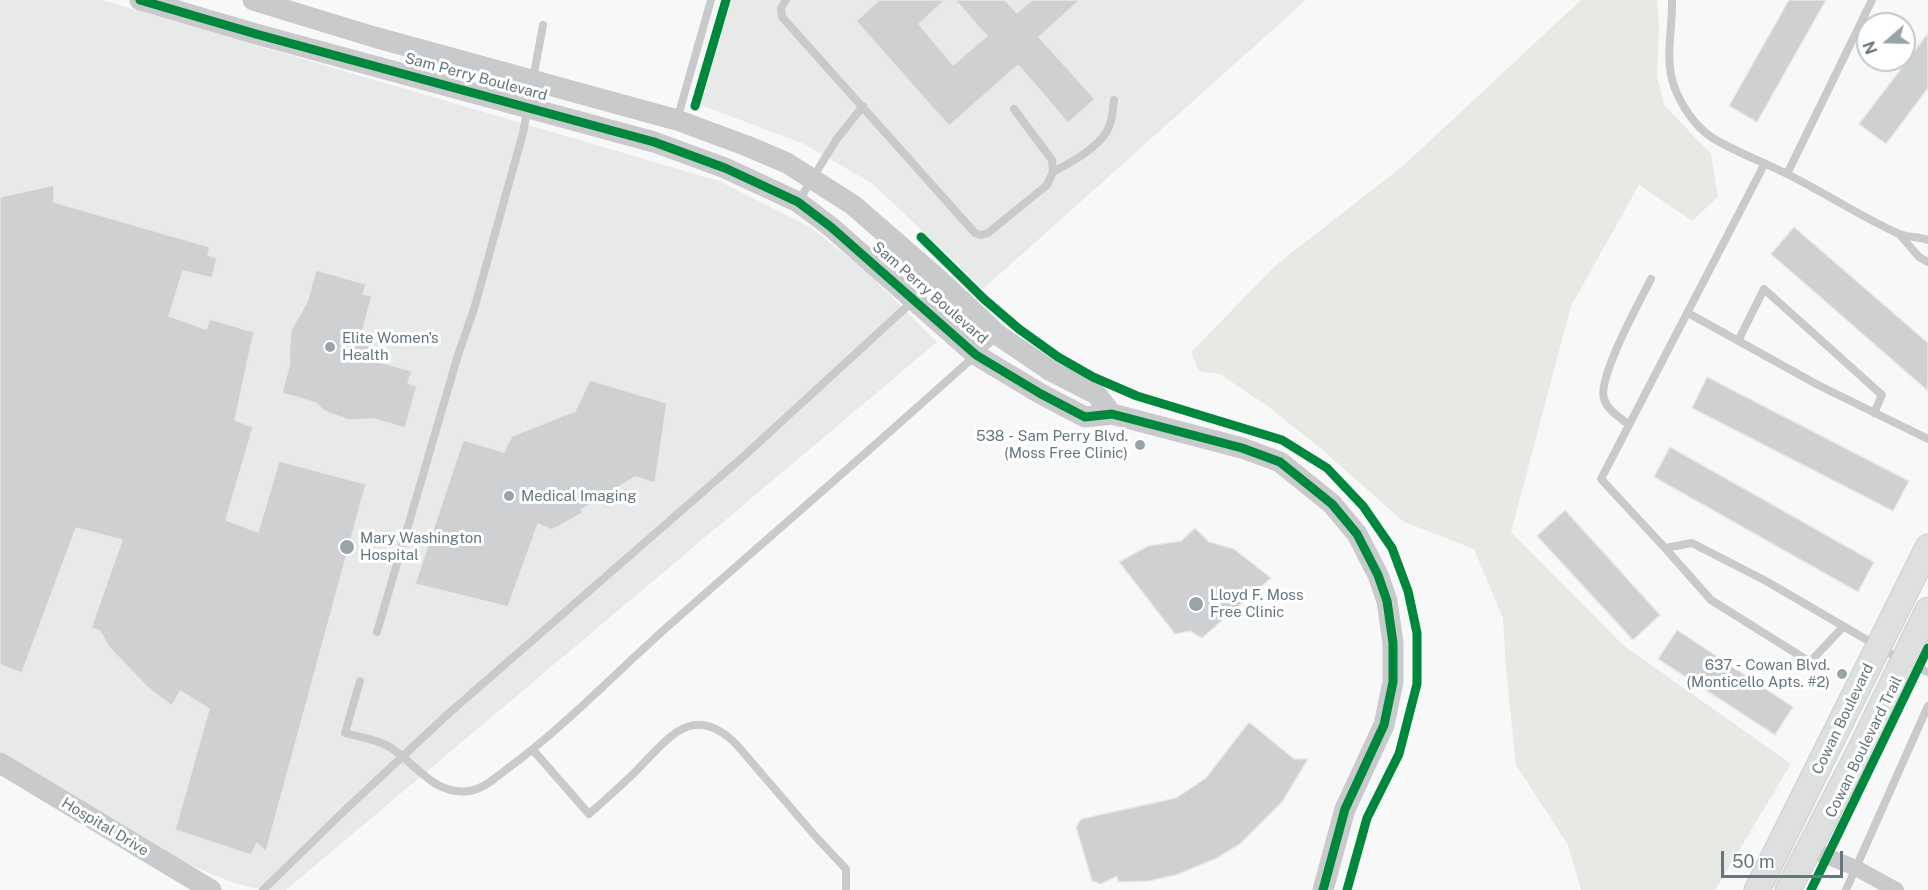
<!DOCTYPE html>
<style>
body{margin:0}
#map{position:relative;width:1928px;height:890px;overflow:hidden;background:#f8f8f8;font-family:"Public Sans",sans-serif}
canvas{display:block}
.north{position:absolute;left:1856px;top:12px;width:60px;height:60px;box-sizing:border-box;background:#fff;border:2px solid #c2c8cc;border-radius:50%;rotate:250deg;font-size:16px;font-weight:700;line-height:24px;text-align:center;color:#66767f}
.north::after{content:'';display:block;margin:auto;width:21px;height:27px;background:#99a4a9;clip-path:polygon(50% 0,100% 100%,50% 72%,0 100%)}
.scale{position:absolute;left:1721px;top:851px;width:122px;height:27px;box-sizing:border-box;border:3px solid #66767f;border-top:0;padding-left:8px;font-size:18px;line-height:21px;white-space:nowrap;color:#66767f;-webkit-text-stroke:4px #fff;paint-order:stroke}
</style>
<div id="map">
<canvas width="1928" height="890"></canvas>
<div class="north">N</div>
<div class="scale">50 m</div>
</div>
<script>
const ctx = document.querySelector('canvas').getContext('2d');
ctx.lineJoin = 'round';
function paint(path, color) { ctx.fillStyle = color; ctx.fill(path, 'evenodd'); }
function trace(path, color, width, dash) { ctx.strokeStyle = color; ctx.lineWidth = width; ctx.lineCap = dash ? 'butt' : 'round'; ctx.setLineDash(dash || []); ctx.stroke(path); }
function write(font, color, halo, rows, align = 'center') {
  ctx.font = font + ' "Public Sans",sans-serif'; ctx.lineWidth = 6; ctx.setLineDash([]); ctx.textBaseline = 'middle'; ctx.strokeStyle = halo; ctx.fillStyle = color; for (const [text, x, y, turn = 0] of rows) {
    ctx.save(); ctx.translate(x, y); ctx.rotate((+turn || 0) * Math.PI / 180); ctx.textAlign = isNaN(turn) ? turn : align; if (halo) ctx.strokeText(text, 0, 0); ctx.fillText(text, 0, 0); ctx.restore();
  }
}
paint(new Path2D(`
 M 0,0 L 102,0 L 719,181 L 810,227 L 865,270 L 937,342 L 286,890 L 262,890 L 234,883 L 185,863 L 0,752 Z
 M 731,0 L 1306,0 L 983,289 L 873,184 L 804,144 L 701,105 Z`), '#e8e9e9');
paint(new Path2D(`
 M 1581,0 L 1657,0 L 1659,27 L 1657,76 L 1664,105 L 1711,154 L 1718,197 L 1692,221 L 1639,185 L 1571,306 L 1511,532 L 1623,645 L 1791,764 L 1715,890 L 1581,890 L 1568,845 L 1516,765 L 1506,669 L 1503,618 L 1474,549 L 1404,522 L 1319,447 L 1266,405 L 1220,374 L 1199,371 L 1191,352 L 1276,265 L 1404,165 Z`), '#e7e9e5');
const building = new Path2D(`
 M 879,0 L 945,0 L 919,24 L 953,65 L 987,36 L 955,0 L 1005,0 L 1017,13 L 1032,0 L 1080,0 L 1039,37 L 1095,99 L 1068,123 L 1018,65 L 949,126 L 856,21 Z
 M 1789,0 L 1826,0 L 1757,122 L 1729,106 Z
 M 1928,33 L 1928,88 L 1886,144 L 1859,124 Z
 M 54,185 L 54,202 L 210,247 L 208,255 L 217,258 L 212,278 L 183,271 L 169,316 L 206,329 L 210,319 L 254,332 L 235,420 L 253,427 L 226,520 L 258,532 L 279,461 L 366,484 L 266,852 L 257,843 L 251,855 L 175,830 L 209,709 L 180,691 L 172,706 L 147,687 L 109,647 L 100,631 L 91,628 L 122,540 L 76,528 L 22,673 L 0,665 L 0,197 Z
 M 1794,227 L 1928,343 L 1928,391 L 1771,254 Z
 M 316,270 L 366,284 L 363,294 L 372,296 L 361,336 L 365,337 L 363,341 L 372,343 L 370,351 L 378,353 L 376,361 L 412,371 L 408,383 L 417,386 L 405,428 L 374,419 L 348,420 L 324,411 L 316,403 L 282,393 L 290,362 L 289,356 L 291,330 L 307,302 Z
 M 1707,377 L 1909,481 L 1893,511 L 1692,408 Z
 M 590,380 L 667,403 L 655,483 L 635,477 L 581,510 L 583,513 L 552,530 L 538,524 L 508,607 L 415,584 L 463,440 L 504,452 L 512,436 L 575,411 Z
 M 1670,447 L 1874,562 L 1858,592 L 1654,477 Z
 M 1565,510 L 1660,615 L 1633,640 L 1537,536 Z
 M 1195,528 L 1209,542 L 1234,549 L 1271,578 L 1202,638 L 1190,631 L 1175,634 L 1119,562 L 1148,546 L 1181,541 Z
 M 1677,630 L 1793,707 L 1775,735 L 1658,659 Z
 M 1249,722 L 1294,759 L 1308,759 L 1282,802 L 1240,844 L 1217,858 L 1176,875 L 1149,881 L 1118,882 L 1117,876 L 1101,884 L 1092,881 L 1076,827 L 1081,819 L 1176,798 L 1206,778 Z`);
paint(building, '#ced0d1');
trace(building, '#e8e8e8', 1.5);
const secondary = new Path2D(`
 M 1757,890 L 1928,547
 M 1788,890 L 1861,748 L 1928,610`);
trace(secondary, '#d4d5d6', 27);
trace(new Path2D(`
 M 786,0 L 781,8 L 782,17 L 975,233 L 981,235 L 988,233 L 1047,185 L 1053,172 L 1052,160 L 1014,109
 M 1672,0 C 1673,29 1664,57 1674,86 C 1681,105 1694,125 1711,137 C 1735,152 1764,162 1789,175 C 1825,193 1860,216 1897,233 C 1907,238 1918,236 1928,240
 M 677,120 L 711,0
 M 1764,165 L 1601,479 L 1665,548 L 1692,543 L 1766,581 L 1903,661 L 1928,672
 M 1053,172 C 1072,162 1104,145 1110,124 C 1113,116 1113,107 1114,100
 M 1787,174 L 1872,0
 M 798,202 L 836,140 L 863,106
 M 1900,235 L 1919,257 L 1928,262
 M 1688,313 L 1818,385 L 1928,439
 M 1738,341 L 1764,289 L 1882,395 L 1874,413
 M 1629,425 C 1620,417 1608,411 1604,399 C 1597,378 1640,301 1651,279
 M 1665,548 L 1711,600 L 1810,662 L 1843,627
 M 377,632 L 458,355 L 474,309 L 523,133 L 543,25
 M 360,681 L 345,733 C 359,737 376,739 388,746 C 415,762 433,796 469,791 C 484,789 496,777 507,769 C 567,725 618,670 674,621 C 782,526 891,432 998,335
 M 533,750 L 589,814 C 605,800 622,785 637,770 C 668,739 692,701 736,744 L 816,837 L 846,869 L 846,890
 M 263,890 L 344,811 L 448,714 L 744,456 L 937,279
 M 1846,890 L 1928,706`), '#c9cacb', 8);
trace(new Path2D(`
 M 1809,849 L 1856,868 L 1896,890`), '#c9cacb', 16);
trace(new Path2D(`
 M 140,0 L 256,34 L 654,142 L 725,168 L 798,202 L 831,227 L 976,355 L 1041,394 L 1085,417 L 1112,414 L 1242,448 L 1280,462 L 1332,504 L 1357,534 L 1378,575 L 1387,601 L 1393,643 L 1393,682 L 1384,725 L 1345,809 L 1323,890
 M 253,0 L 374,37 L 677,120 L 747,146 L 787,163 L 853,205 L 937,278 L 998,335 L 1051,371 L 1096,394 L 1112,414
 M 0,763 L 211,890`), '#c9cacb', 21);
trace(secondary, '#dedfdf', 24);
trace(new Path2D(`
 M 140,0 L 256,34 L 654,142 L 725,168 L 798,202 L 831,227 L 976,355 L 1041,394 L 1085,417 L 1112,414 L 1242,448 L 1280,462 L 1332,504 L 1357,534 L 1378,575 L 1387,601 L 1393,643 L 1393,682 L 1384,725 L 1345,809 L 1323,890
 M 695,106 L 726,0
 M 921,237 L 984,299 L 1019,329 L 1058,357 L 1093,377 L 1137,396 L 1282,440 L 1327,468 L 1363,506 L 1392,548 L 1408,591 L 1417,633 L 1417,684 L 1399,754 L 1367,818 L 1347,890
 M 1811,890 L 1928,648`), '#00873e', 9);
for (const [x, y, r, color] of [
 [330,347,6,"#99a4a9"],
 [1140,445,6,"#99a4a9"],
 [509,496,6,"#99a4a9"],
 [347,547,8,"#99a4a9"],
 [1196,604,8,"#99a4a9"],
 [1842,674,6,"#99a4a9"]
]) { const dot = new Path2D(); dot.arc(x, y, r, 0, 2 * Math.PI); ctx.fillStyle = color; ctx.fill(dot); trace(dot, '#fff', 2); }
write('15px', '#66767f', '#fff', [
 ["Sam Perry Boulevard",476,77,15],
 ["Sam Perry Boulevard",930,293,41],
 ["Cowan Boulevard",1843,719,-64],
 ["Cowan Boulevard Trail",1864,747,-64],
 ["Hospital Drive",105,827,31]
]);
write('15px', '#66767f', '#fff', [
 ["Elite Women's",342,338],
 ["Health",342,355],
 ["538 - Sam Perry Blvd.",1128,436,"right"],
 ["(Moss Free Clinic)",1128,453,"right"],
 ["Medical Imaging",521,496],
 ["Mary Washington",360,538],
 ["Hospital",360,555],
 ["Lloyd F. Moss",1210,595],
 ["Free Clinic",1210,612],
 ["637 - Cowan Blvd.",1830,665,"right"],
 ["(Monticello Apts. #2)",1830,682,"right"]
], 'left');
</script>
